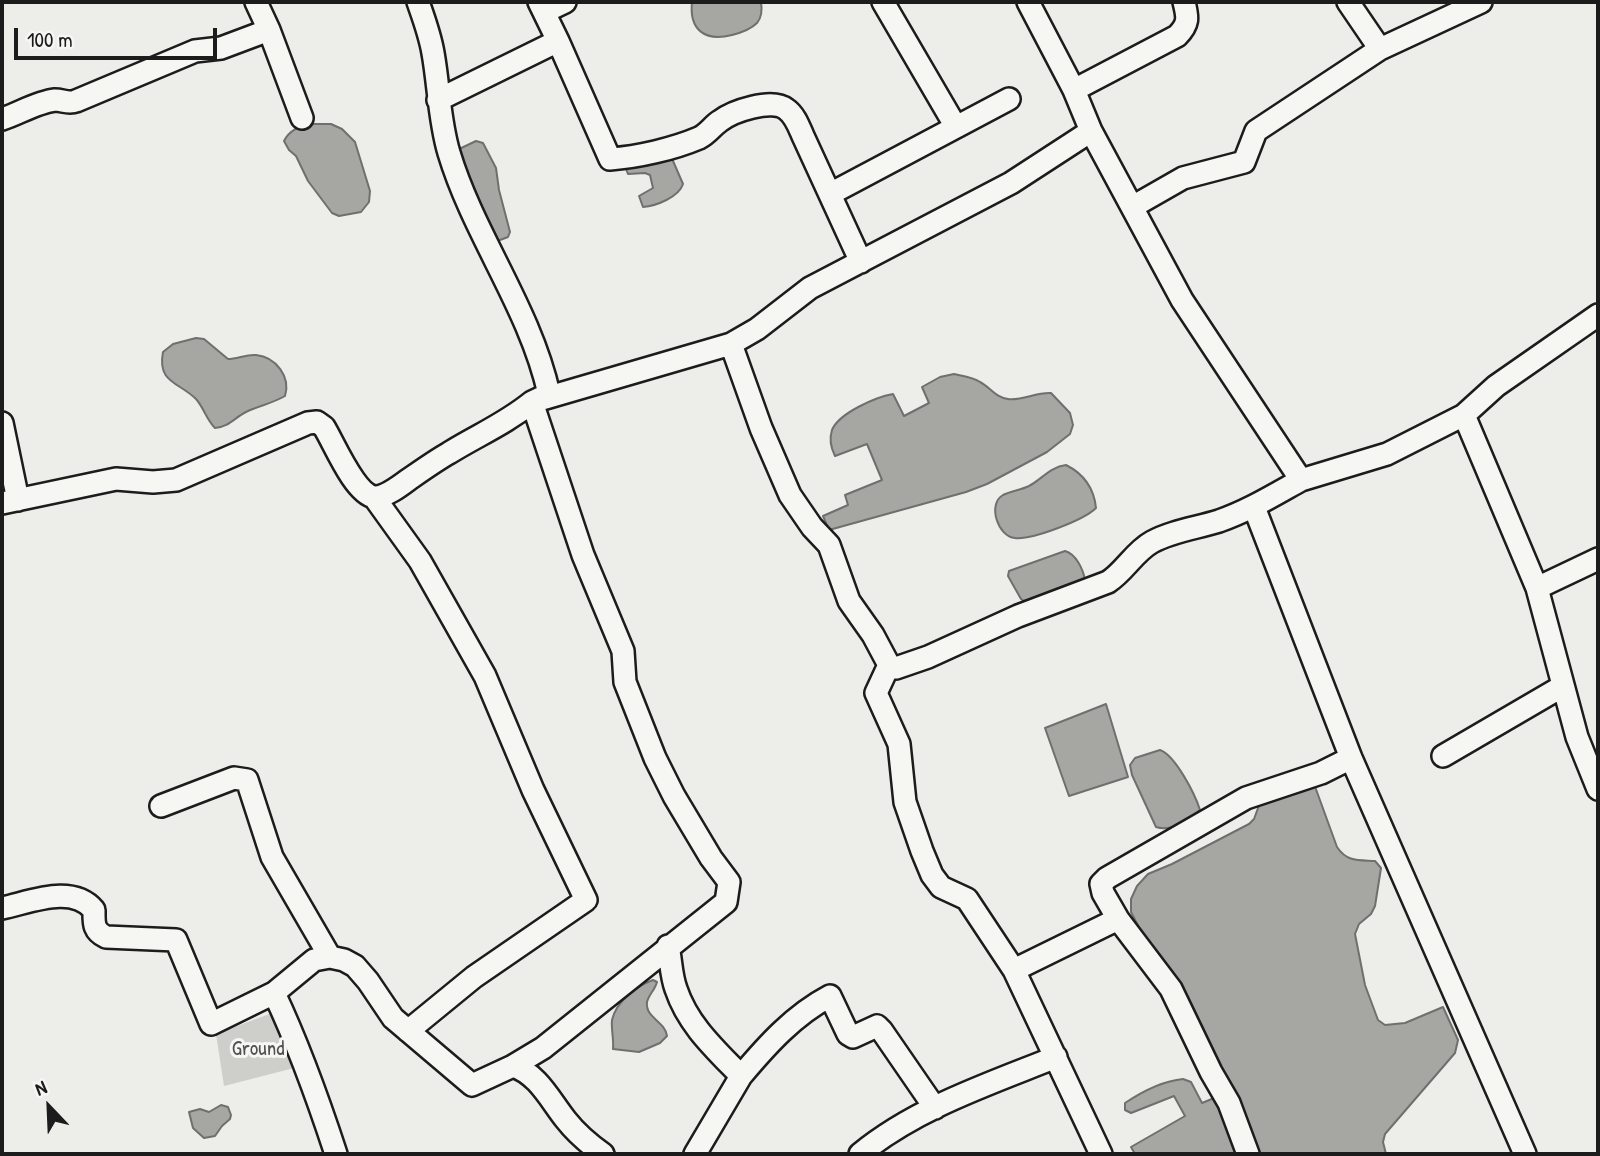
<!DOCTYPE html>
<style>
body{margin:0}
#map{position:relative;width:1600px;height:1156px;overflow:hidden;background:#edede9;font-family:"Patrick Hand",sans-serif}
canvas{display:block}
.frame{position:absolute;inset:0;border:4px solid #1c1c1c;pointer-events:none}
.north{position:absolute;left:14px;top:1072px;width:70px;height:70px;-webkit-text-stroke:5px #f6f6f2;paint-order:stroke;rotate:337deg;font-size:19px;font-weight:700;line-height:28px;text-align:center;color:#1c1c1c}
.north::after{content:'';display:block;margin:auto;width:24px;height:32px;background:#1c1c1c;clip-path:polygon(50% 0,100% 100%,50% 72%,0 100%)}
.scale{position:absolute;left:14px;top:28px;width:203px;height:32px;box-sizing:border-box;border:4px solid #1c1c1c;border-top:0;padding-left:9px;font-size:21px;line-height:24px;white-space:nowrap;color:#1c1c1c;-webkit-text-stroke:5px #f6f6f2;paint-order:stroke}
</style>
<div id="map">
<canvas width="1600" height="1156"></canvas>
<div class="frame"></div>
<div class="north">N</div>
<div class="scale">100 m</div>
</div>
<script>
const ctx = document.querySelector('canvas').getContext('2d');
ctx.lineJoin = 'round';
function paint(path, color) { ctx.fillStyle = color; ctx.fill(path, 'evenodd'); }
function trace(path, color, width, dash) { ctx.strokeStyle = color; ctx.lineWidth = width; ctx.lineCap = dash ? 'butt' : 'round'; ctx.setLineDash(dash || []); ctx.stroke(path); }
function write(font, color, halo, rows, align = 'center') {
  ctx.font = font + ' "Patrick Hand",sans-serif'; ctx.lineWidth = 6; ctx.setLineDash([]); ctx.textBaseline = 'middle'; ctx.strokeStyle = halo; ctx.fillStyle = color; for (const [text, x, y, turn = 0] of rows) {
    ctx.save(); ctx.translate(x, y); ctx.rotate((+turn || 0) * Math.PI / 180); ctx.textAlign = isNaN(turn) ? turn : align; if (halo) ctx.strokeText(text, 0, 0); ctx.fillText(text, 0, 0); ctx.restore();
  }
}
paint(new Path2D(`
 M 272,1013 L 298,1067 L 224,1086 L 216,1034 Z`), '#cececb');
const water = new Path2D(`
 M 692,2 L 761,2 C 762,8 762,17 757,23 C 751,29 740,33 732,35 C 705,42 689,30 692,2 Z
 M 314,124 L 331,124 L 342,129 L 355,142 L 370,191 L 369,202 L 361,212 L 339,216 L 332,213 L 308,181 L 296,156 L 289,150 L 284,141 C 290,129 301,125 314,124 Z
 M 476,141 L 483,143 L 496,168 L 499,190 L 510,232 L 508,237 L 492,243 L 455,151 Z
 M 670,154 L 683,184 C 679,197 656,206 643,207 L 639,196 L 653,188 L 650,175 L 645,173 L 628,174 L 624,164 Z
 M 196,338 L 204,339 L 228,359 C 237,359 247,354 256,355 C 276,357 291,377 285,396 C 273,403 259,406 246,412 C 234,418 229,427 215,428 C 206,419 204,408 196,399 C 179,382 157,383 163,352 L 173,344 Z
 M 954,374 C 963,376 973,377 980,382 C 990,387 996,398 1008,399 C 1022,401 1036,392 1051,393 L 1070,413 L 1073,425 L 1070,434 L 1047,452 L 987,484 L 966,492 L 829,530 L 823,516 L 848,505 L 845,495 L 882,480 L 867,444 L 835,456 C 831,448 829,439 832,430 C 839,413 876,397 893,394 L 904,416 L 929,403 L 922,387 L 940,377 Z
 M 1066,465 C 1084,474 1094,489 1096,508 C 1084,520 1032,540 1015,538 C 998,537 987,504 1003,495 C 1011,491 1021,490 1029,486 C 1042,479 1050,467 1066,465 Z
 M 1065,551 C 1076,554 1083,569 1085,580 L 1076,588 L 1024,601 L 1021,599 L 1008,576 L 1009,571 Z
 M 1106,704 L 1128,777 L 1069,796 L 1045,728 Z
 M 1160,750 C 1175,755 1195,794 1200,810 C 1188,820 1172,832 1156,827 L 1132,775 L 1130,765 L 1135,758 Z
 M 1313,781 L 1337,847 C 1347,862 1358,860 1375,861 L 1381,868 L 1375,906 L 1371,914 L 1359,924 L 1355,934 L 1365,985 L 1378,1020 L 1385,1025 L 1405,1023 L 1443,1007 L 1458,1040 L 1455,1053 L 1385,1134 L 1383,1142 L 1386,1154 L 1256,1154 L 1131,912 L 1131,899 L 1137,886 L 1148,874 L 1172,864 L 1249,824 L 1254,819 L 1261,800 Z
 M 653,980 L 657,982 C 655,990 649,994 647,1002 C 645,1018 665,1021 667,1036 L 660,1043 L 639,1052 L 613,1049 C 614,1040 611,1029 612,1020 C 616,1002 636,986 653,980 Z
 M 1183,1079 L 1191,1082 L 1202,1103 L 1219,1096 L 1243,1154 L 1135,1154 L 1131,1147 L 1185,1116 L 1174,1096 L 1131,1113 L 1125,1110 L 1125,1103 C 1143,1091 1162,1081 1183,1079 Z
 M 221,1105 L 228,1107 L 231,1115 L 230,1119 L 222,1126 L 215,1136 L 204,1138 L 193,1128 L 189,1112 L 200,1109 L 209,1112 Z`);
paint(water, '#a6a6a3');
trace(water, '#6f6f6d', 2);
const minor = new Path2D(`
 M 418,2 C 424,19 430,35 433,53 C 439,86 439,120 449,153 C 474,236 530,308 549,394 L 532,402 L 583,555 L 623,651 L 625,682 L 655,758 L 674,796 L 711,858 L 729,882 L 726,902 L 543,1048 L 513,1066
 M 883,2 L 956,127
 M 1028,2 L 1074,90
 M 1348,2 L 1380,49
 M 544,12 L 565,2
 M 269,30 L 302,118
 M 558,41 L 610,159 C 638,157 673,149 699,138 C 709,133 712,126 720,121 C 733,111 772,98 786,109 C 795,115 799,127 803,136 L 861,262
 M 438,100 L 558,41 L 539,2
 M 2,119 C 18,114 37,102 55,100 C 63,100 68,104 76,101 L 195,51 L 221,48 L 269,30 L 256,2
 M 1091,131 L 1182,300 L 1301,480 L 1387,454 L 1464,415 L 1496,386 L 1598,315
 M 830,194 L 1009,99
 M 1134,206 L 1183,178 L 1244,162 L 1256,131 L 1380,49 L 1481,2
 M 731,344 L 761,428 L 790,495 L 812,527 L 829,545 L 849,601 L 873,635 L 889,665 L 896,668 L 928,657 L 1018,616 L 1108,582 C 1125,571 1134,552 1152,542 C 1172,531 1197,528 1219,521 C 1248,511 1274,495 1301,480
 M 1464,415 L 1537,588 L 1598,559
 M 2,423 L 18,500
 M 374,497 L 420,561 L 485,676 L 533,790 L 586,900 L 474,977 L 408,1031
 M 2,503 L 116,479 L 153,482 L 176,480 L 308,423 L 317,422 L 324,427 C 334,443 354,493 374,497 C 384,498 400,486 408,480 C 421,471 435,461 449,453 C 478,435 505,424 532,402 L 731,344 L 757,329 L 810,288 L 1011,183 L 1091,131 L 1074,90 L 1177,36 C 1189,24 1188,18 1184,2
 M 1254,507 L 1351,758 L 1525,1154
 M 1537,588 L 1577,737 L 1598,789
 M 889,665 L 876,693 L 899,744 L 905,802 L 922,851 L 932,875 L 941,887 L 967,899 L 1014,970 L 1101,1154
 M 1443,756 L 1563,686
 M 161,806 L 234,778 L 247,780 L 272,857 L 330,957
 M 2,908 C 31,902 72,884 94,910 C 94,923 93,931 106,937 L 176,940 L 211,1024 L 274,993 L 314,960 L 330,957 L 344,960 L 355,966 L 368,981 L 393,1018 L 472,1085 L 513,1066 C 538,1074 550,1100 566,1120 C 577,1134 589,1144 603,1154
 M 1118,919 L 1103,893 L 1101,884 L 1107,878 L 1246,798 L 1321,773 L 1351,758
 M 668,946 C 671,960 671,976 676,989 C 688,1025 715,1049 741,1076 C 767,1045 794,1015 830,996 L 848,1034 L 853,1037 L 877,1026 L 882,1031 L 935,1108
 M 1014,970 L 1118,919 L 1171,989 L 1211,1072 L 1229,1103 L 1248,1154
 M 274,993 C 299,1046 318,1099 336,1154
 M 695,1154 L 741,1076
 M 860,1154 C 916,1108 989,1084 1056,1057`);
trace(minor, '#1c1c1c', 26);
trace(minor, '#f6f6f2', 21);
write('21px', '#515151', '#f6f6f2', [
 ["Ground",258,1049]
]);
</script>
